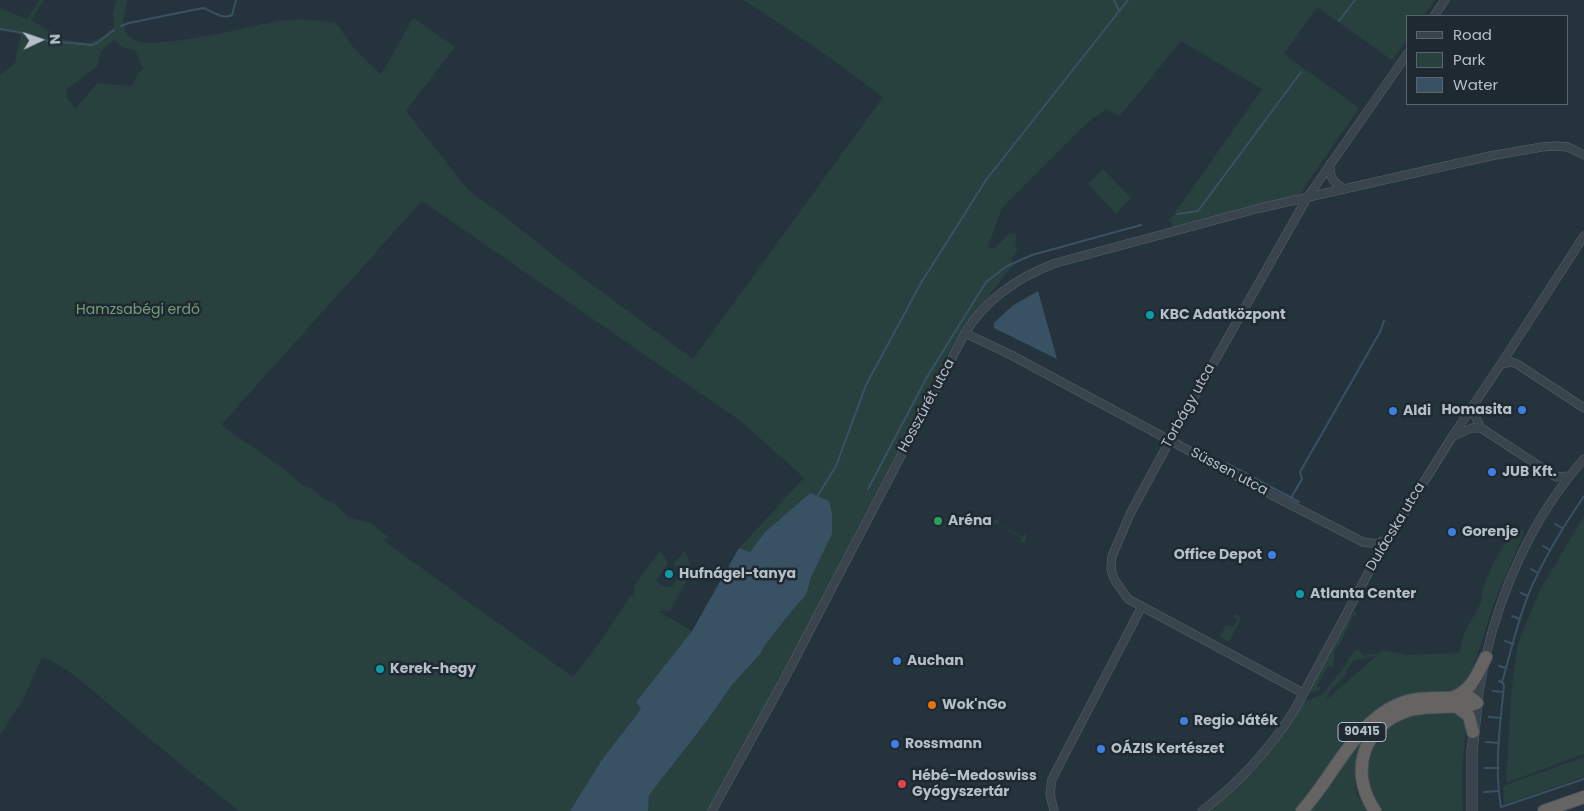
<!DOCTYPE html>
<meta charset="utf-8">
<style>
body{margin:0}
#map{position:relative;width:1584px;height:811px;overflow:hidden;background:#25333d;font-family:Poppins,sans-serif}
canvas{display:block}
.legend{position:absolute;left:1406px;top:15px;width:162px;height:90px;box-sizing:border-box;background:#1e2932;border:1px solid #5a656e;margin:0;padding:6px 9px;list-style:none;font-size:15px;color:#b5bfc8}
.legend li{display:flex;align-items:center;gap:10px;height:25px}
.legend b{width:25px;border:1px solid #5a656e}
.north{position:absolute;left:15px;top:15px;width:50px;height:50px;-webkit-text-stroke:4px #1e2932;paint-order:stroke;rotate:87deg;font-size:14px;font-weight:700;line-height:20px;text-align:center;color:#b5bfc8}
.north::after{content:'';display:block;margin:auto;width:18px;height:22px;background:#b5bfc8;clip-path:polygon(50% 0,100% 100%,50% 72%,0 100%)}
</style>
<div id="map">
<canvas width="1584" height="811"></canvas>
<ul class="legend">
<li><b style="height:6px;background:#39444d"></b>Road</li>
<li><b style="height:14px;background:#28403e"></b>Park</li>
<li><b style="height:14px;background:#395263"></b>Water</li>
</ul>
<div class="north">N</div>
</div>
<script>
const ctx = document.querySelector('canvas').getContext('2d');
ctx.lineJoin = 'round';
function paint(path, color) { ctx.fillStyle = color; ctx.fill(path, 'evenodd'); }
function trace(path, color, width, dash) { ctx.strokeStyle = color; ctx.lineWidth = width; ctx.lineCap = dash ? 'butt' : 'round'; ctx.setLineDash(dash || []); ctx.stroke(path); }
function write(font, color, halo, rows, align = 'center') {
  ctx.font = font + ' Poppins,sans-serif'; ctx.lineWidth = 5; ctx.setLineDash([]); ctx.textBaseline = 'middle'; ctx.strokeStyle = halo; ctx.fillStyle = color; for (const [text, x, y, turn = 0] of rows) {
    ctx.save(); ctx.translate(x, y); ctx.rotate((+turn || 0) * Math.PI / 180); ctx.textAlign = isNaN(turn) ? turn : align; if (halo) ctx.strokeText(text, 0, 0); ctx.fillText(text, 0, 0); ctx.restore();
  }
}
paint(new Path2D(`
 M 39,0 L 44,0 L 31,20 L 53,33 L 54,31 L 61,39 L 88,43 L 92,42 L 104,36 L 114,27 L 114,17 L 112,16 L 116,0 L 128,0 C 125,13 118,29 132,39 C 153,53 258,23 287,20 C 303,18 320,21 336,23 L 353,47 L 381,75 L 413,18 L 455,47 L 406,111 L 469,191 L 504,216 L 567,266 L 693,359 L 883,97 L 815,47 L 744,0 L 1435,0 L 1424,16 L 1408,16 L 1408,39 L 1392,60 L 1317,7 L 1284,54 L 1359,108 L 1299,195 L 1173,227 L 1169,219 L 1172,217 L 1262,89 L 1181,41 L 1120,116 L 1106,109 L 1087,123 L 1002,208 L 988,247 L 994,249 L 1010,233 L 1017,234 L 1015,245 L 1018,248 L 1011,260 L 1013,265 L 966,325 L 955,341 L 788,663 L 708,811 L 648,811 L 649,795 L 706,722 L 732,685 L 760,654 L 765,645 L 791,612 L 806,595 L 812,575 L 832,534 L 810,493 L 765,532 L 750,552 L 739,548 L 804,478 L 742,422 L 422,201 L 221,425 L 283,468 L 303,485 L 314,490 L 324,499 L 335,504 L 349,518 L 365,521 L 375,526 L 388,537 L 384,541 L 573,677 L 600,642 L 631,595 L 634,596 L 635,585 L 660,550 L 668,563 L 656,581 L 663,587 L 672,587 L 681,573 L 673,564 L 685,551 L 692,570 L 670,611 L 658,611 L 692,631 L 636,702 L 641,709 L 601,761 L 570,811 L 240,811 C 198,780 159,746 119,713 C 99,696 66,665 42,657 L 23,700 L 0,735 L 0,75 L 15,63 L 21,34 L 0,29 L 0,8 L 27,19 ZM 115,40 L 121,47 L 135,50 L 143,69 L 139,72 L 131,86 L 97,83 L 75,109 L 66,96 L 67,89 L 97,67 L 101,52 L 107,45 Z
 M 1103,169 L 1131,198 L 1116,214 L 1088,184 Z
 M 1584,516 L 1584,754 L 1506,783 L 1512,685 L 1518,643 L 1540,590 Z
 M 999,519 L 1000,519 L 998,524 L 1023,537 L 1025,533 L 1027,534 L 1025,542 L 1020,542 L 1022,538 L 995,523 L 993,528 L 991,526 L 992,521 Z
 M 1522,529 L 1524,533 L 1494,603 L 1470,677 L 1456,692 L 1387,706 L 1295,811 L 1207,811 L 1236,788 L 1259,765 L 1280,739 L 1303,702 L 1321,695 L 1342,670 L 1355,649 L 1361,652 L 1363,656 L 1374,653 L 1377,655 L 1382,650 L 1408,655 L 1459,653 L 1464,633 L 1482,601 L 1481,593 L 1492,566 L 1506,541 L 1512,538 L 1516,530 ZM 1376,656 L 1375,657 L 1326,700 L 1330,691 L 1345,676 L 1348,668 L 1353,661 Z
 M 1353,610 L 1349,619 L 1355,611 L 1357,615 L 1353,616 L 1340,644 L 1335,649 L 1333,666 L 1332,667 L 1328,666 L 1317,686 L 1321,688 L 1318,691 L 1311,693 L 1310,690 L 1351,612 Z
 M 1236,614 L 1240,616 L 1240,621 L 1229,642 L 1220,637 L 1225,626 L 1228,625 L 1233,627 L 1237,619 L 1233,617 Z
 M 1434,711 L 1457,712 L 1466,723 L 1462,773 L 1463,811 L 1381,811 L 1375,805 L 1365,778 L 1372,745 L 1394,721 L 1410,715 Z
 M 1360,746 L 1355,777 L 1356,793 L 1367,811 L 1310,811 C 1320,796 1346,754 1360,746 Z
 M 1584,757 L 1584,777 L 1504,804 L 1503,786 Z`), '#28403e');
paint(new Path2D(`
 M 1038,291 L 1057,359 L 994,328 L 994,323 L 1012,306 Z
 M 810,493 L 829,501 L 832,514 L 832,534 L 812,575 L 806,595 L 791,612 L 765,645 L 760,654 L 732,685 L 706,722 L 649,795 L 648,811 L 570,811 L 601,761 L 641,709 L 636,702 L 692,631 L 739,548 L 750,552 L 765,532 Z`), '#395263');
trace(new Path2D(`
 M 1114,0 L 1119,11
 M 1339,21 L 1355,0
 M 121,26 L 129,23 L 203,8 C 213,11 221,20 232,15 L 236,0
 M 0,29 L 23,33 L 48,41 L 92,45 L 97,43 L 114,30
 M 1177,214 L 1198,211 L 1301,72
 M 1226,463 L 1299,502
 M 868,489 L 927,377 L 986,282 L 1007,266 L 1032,255 L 1141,225
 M 817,497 L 836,466 L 866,385 L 921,283 L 986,180 L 1128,0
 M 1291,498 L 1302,479 L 1300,472 L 1380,332 L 1384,321
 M 1555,524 L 1562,528
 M 1543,546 L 1550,550
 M 1531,569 L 1538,573
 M 1521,593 L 1528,596
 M 1512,616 L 1520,619
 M 1505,641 L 1513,644
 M 1499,666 L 1506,668
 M 1499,681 L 1503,683 L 1504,686 C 1500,724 1494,769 1501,807 L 1584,779
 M 1502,682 C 1511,652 1517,622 1529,593 C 1543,559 1563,527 1584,496
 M 1493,691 L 1503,692
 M 1489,717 L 1501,718
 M 1486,742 L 1499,743
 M 1485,768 L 1499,768
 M 1484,792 L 1498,791`), '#395263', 2);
const minor = new Path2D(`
 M 1434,16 L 1445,0
 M 1330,164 C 1329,177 1333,183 1345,189
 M 965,333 L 1011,355 L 1264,491 L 1363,542 L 1377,544 L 1387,539
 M 1501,364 L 1511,362 L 1517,364 L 1584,408
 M 1474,405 L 1474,414 L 1481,428
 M 1456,435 L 1472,428 L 1481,428 L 1556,477 L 1569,476
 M 1485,660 C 1501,587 1535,514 1584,459
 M 1303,693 L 1128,599 L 1114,579 L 1111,569 L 1112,556 L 1131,512 L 1175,431 L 1307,198 L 1408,53
 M 1477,703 L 1483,671
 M 712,811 L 786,676 L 965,333 C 986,299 1018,277 1056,263 L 1260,208 L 1490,156 L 1542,147 L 1555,146 L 1568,147 L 1584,155
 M 1054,811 L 1050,794 L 1052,779 L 1141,608
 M 1202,811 C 1239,783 1269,750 1294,711 L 1377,557 L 1452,437 L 1501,364 L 1584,236`);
const tertiary = new Path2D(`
 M 1472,811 L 1472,752 L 1477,703`);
const trunk = new Path2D(`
 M 1454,697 C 1472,690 1478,673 1486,657
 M 1456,706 L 1469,716 L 1473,732
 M 1302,811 C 1333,777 1355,722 1399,704 C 1413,698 1429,698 1445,698 C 1456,698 1469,693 1477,703 L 1471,705 C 1451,708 1430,705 1410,710 C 1363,724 1348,772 1375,811
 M 1544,811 L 1584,797`);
trace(minor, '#57626b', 9);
trace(tertiary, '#57626b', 11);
trace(trunk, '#444f58', 14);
trace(minor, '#39444d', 8);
trace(tertiary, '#39444d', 10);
trace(trunk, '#656462', 12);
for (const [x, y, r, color] of [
 [1150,315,5,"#0f9aa8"],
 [1522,410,5,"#3f7fe0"],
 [1393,411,5,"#3f7fe0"],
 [1492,472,5,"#3f7fe0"],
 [938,521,5,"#2e9e5b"],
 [1452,532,5,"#3f7fe0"],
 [1272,555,5,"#3f7fe0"],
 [669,574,5,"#0f9aa8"],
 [1300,594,5,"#0f9aa8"],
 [897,661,5,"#3f7fe0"],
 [380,669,5,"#0f9aa8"],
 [932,705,5,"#e8710a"],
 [1184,721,5,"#3f7fe0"],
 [895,744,5,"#3f7fe0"],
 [1101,749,5,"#3f7fe0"],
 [902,784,5,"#e0444e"]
]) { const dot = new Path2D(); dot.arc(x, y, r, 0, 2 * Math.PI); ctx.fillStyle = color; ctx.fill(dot); trace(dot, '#1e2932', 2); }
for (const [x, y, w] of [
 [1362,732,48]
]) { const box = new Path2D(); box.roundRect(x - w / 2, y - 9.5, w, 19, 4); ctx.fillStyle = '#1e2932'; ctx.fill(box); trace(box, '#b5bfc8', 1); }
write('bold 12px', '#b5bfc8', null, [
 ["90415",1362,732]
]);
write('14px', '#749d77', '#1e2932', [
 ["Hamzsabégi erdő",138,310]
]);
write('bold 14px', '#b5bfc8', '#1e2932', [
 ["KBC Adatközpont",1160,315],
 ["Homasita",1512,410,"right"],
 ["Aldi",1403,411],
 ["JUB Kft.",1502,472],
 ["Aréna",948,521],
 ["Gorenje",1462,532],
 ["Office Depot",1262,555,"right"],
 ["Hufnágel-tanya",679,574],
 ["Atlanta Center",1310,594],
 ["Auchan",907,661],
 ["Kerek-hegy",390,669],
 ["Wok'nGo",942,705],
 ["Regio Játék",1194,721],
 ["Rossmann",905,744],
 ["OÁZIS Kertészet",1111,749],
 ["Hébé-Medoswiss",912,776],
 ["Gyógyszertár",912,792]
], 'left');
write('14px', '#b5bfc8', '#1e2932', [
 ["Hosszúrét utca",927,406,-62],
 ["Torbágy utca",1189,406,-61],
 ["Süssen utca",1229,472,28],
 ["Dulácska utca",1396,527,-59]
]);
</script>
